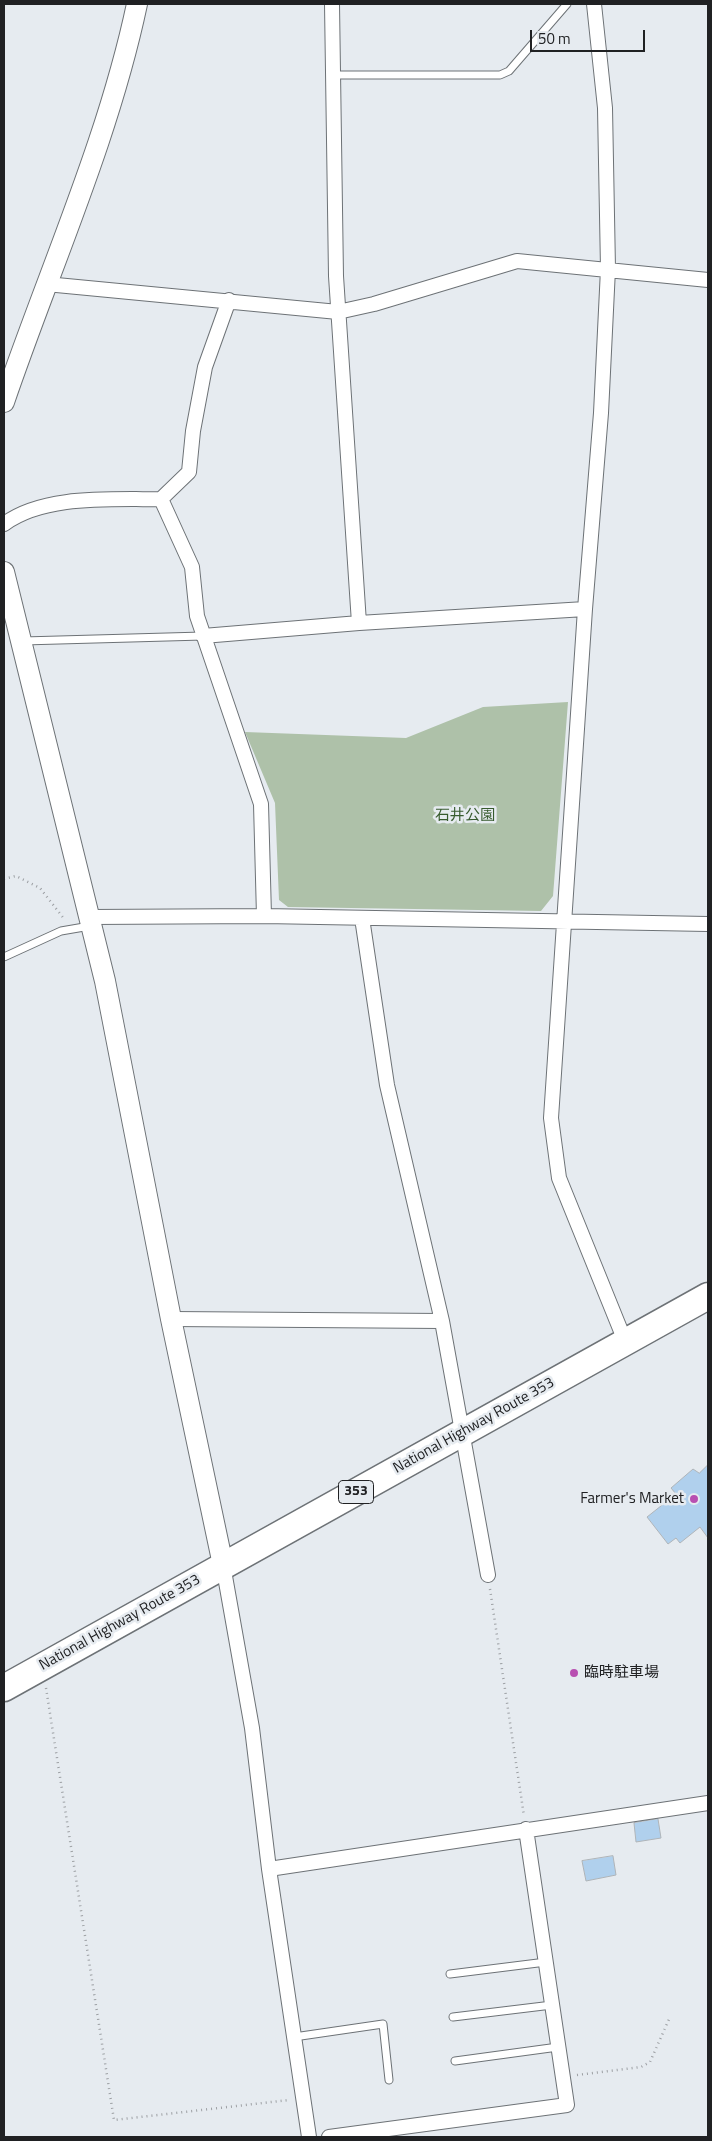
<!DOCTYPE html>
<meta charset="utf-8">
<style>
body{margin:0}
#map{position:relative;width:712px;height:2141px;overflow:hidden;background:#e6ebf0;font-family:"Titillium Web",sans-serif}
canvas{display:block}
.frame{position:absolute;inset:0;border:5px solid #202123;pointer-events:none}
.scale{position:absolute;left:530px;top:30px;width:115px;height:22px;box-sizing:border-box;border:2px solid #202123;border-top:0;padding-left:6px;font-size:15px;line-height:18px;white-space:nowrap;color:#202123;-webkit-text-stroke:4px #e6ebf0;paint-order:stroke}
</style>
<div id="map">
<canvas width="712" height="2141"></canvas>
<div class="frame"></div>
<div class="scale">50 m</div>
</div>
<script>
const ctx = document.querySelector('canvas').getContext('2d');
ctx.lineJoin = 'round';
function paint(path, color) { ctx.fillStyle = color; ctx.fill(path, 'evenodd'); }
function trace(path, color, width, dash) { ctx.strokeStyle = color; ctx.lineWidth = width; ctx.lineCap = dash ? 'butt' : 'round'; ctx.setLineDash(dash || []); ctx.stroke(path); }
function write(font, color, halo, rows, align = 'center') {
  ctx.font = font + ' "Titillium Web","Noto Sans JP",sans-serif'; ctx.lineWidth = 5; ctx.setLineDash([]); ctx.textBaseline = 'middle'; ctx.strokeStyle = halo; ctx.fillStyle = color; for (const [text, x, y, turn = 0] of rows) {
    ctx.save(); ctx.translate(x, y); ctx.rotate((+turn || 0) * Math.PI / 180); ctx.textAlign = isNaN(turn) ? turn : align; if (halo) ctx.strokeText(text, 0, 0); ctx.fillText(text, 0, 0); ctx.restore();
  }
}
paint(new Path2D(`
 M 568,702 L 553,896 L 541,911 L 288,907 L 279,900 L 275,803 L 245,732 L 406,738 L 483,707 Z`), '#aec1a9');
const building = new Path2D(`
 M 708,1465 L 708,1538 L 700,1527 L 680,1543 L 676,1538 L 668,1544 L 647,1517 L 676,1494 L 671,1488 L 693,1469 L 699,1473 Z
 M 658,1819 L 661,1838 L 636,1842 L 634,1823 Z
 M 613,1856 L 616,1875 L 586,1881 L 582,1861 Z`);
paint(building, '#b0d0ed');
trace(building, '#afb4b8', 1);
const lane = new Path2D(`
 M 333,75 L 500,75 L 509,71 L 567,4
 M 23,641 L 203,636
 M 4,957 L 61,931 L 90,926
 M 450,1974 L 546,1962
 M 453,2017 L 552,2005
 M 294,2037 L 383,2024 L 389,2080
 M 455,2061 L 558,2047`);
const street = new Path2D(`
 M 332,4 L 336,276 L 359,623
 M 594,4 L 605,108 L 608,269 L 601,413 L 585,609 L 551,1118 L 559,1178 L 625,1341
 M 46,284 L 338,312 L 374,304 L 517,261 L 708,280
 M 161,499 L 192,567 L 197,616 L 261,804 L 264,916
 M 4,524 C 45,494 112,500 161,499 L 189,472 L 193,431 L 205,367 L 229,300
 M 203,636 L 359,623 L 585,609
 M 91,917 L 264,916 L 708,924
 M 362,918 L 387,1085 L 442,1321 L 488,1575
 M 171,1319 L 442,1321
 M 223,1565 L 252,1728 L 269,1869 L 309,2137
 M 269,1869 L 708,1803
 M 329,2137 L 567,2105 L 526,1829`);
const secondary = new Path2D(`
 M 4,402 C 49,270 108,141 137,4
 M 4,572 L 105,981 L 171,1319 L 223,1565`);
const highway = new Path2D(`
 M 4,1688 L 708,1296`);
trace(lane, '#6d7276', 9);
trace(street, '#6d7276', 16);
trace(secondary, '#6d7276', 22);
trace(highway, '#6d7276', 29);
trace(new Path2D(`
 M 4,879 L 16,876 L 40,888 L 65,920
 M 490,1589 L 524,1816
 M 46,1688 L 114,2120 L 289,2100
 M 577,2075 L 641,2067 L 650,2062 L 670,2017`), '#9da0a4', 2.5, [1, 4]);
trace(lane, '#fff', 7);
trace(street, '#fff', 14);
trace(secondary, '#fff', 20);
trace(highway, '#fff', 26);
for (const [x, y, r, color] of [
 [694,1499,5,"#b84fb1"],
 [574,1673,5,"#b84fb1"]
]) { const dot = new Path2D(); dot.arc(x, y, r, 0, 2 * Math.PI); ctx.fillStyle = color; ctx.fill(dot); trace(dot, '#e6ebf0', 2); }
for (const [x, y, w] of [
 [356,1492,35]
]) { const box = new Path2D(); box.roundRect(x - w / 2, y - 11.5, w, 23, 4); ctx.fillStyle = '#e6ebf0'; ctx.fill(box); trace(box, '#202123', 1); }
write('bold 14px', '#202123', null, [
 ["353",356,1492]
]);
write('15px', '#375b2e', '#e6ebf0', [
 ["石井公園",465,816]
]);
write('15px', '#202123', '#e6ebf0', [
 ["National Highway Route 353",474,1426,-29],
 ["National Highway Route 353",120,1623,-29]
]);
write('15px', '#202123', '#e6ebf0', [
 ["Farmer's Market",684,1499],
 ["臨時駐車場",584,1673,"left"]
], 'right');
</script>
